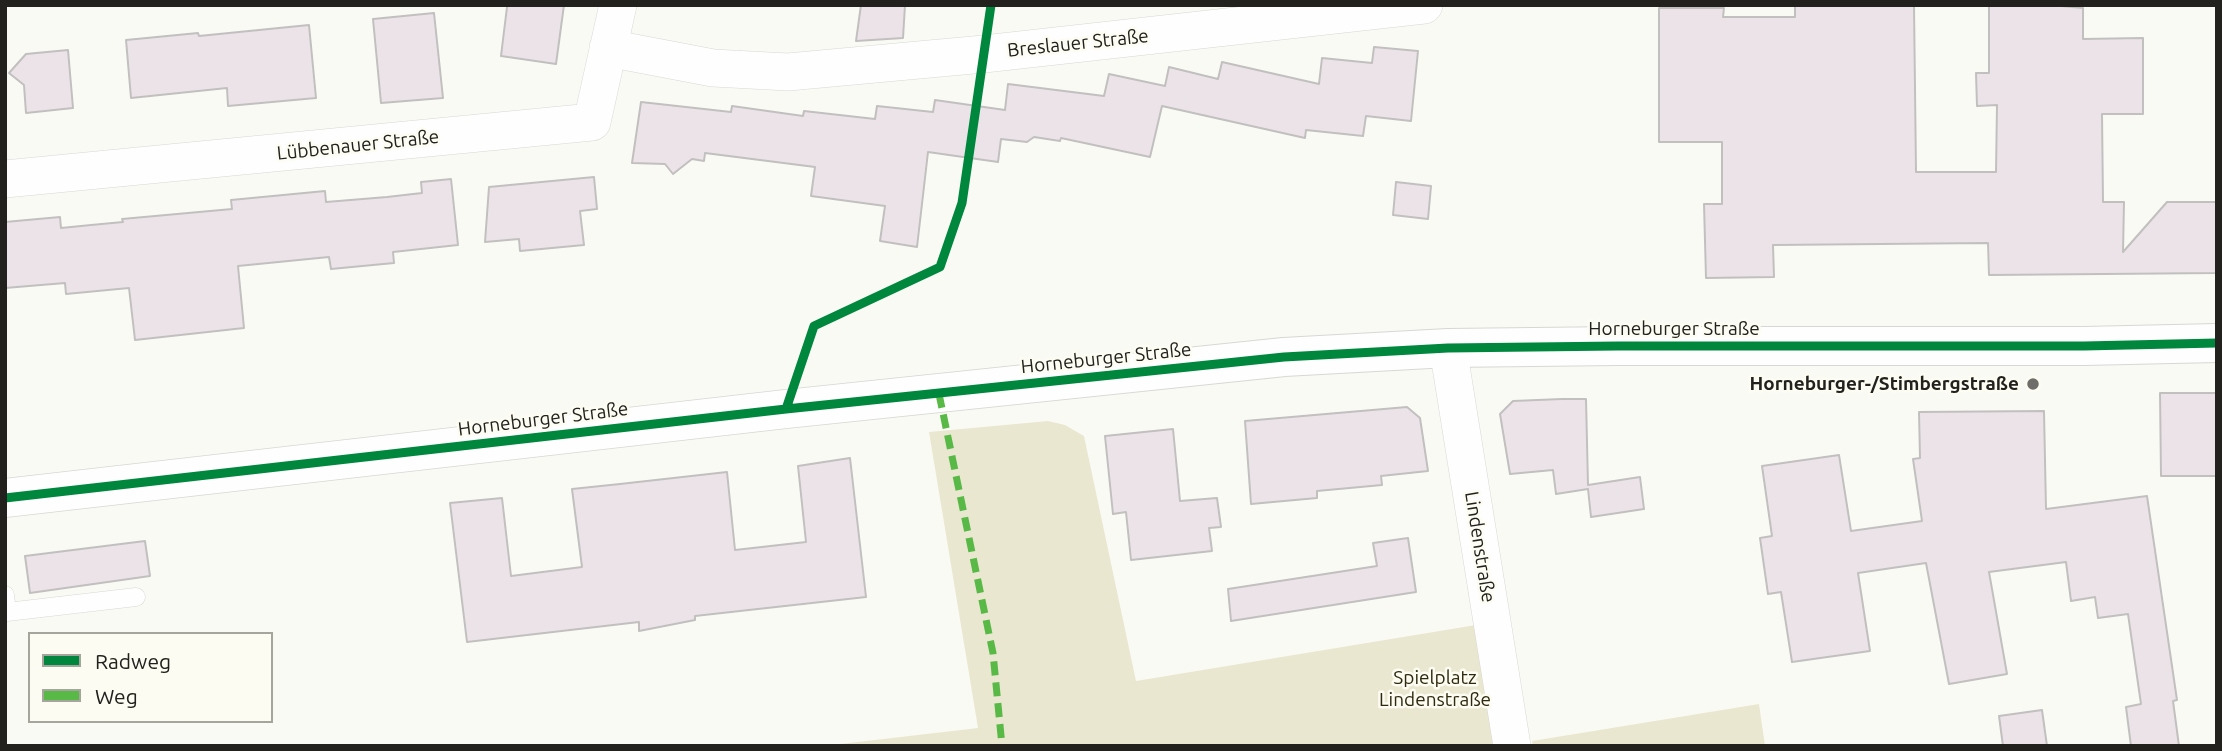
<!DOCTYPE html>
<meta charset="utf-8">
<style>
body{margin:0}
#map{position:relative;width:2222px;height:751px;overflow:hidden;background:#fafaf5;font-family:Ubuntu,sans-serif}
canvas{display:block}
.frame{position:absolute;inset:0;border:7px solid #22211d;pointer-events:none}
.legend{position:absolute;left:28px;top:632px;width:245px;height:91px;box-sizing:border-box;background:#fdfcf2;border:2px solid #a5a49d;margin:0;padding:9px 12px;list-style:none;font-size:21px;color:#22211d}
.legend li{display:flex;align-items:center;gap:14px;height:35px}
.legend b{width:35px;border:2px solid #a5a49d}
</style>
<div id="map">
<canvas width="2222" height="751"></canvas>
<div class="frame"></div>
<ul class="legend">
<li><b style="height:9px;background:#00873e"></b>Radweg</li>
<li><b style="height:9px;background:#58b947"></b>Weg</li>
</ul>
</div>
<script>
const ctx = document.querySelector('canvas').getContext('2d');
ctx.lineJoin = 'round';
function paint(path, color) { ctx.fillStyle = color; ctx.fill(path, 'evenodd'); }
function trace(path, color, width, dash) { ctx.strokeStyle = color; ctx.lineWidth = width; ctx.lineCap = dash ? 'butt' : 'round'; ctx.setLineDash(dash || []); ctx.stroke(path); }
function write(font, color, halo, rows, align = 'center') {
  ctx.font = font + ' Ubuntu,sans-serif'; ctx.lineWidth = 5; ctx.setLineDash([]); ctx.textBaseline = 'middle'; ctx.strokeStyle = halo; ctx.fillStyle = color; for (const [text, x, y, turn = 0] of rows) {
    ctx.save(); ctx.translate(x, y); ctx.rotate((+turn || 0) * Math.PI / 180); ctx.textAlign = isNaN(turn) ? turn : align; if (halo) ctx.strokeText(text, 0, 0); ctx.fillText(text, 0, 0); ctx.restore();
  }
}
paint(new Path2D(`
 M 1048,421 L 1065,425 L 1084,436 L 1136,681 L 1482,624 L 1503,746 L 823,746 L 978,728 L 929,432 Z
 M 1759,704 L 1765,746 L 1533,746 L 1532,741 Z`), '#eae7d0');
const building = new Path2D(`
 M 510,5 L 564,5 L 556,64 L 501,56 L 507,7 Z
 M 861,5 L 905,5 L 903,38 L 856,41 Z
 M 1795,5 L 1914,5 L 1916,172 L 1996,172 L 1997,105 L 1977,106 L 1976,73 L 1989,73 L 1989,5 L 2050,5 L 2083,8 L 2083,39 L 2143,38 L 2143,114 L 2102,114 L 2103,202 L 2124,202 L 2123,252 L 2167,202 L 2217,202 L 2217,273 L 1989,275 L 1988,243 L 1773,245 L 1774,277 L 1706,278 L 1704,204 L 1722,204 L 1722,142 L 1659,142 L 1659,8 L 1724,8 L 1723,17 L 1795,17 Z
 M 434,13 L 443,98 L 381,103 L 373,19 Z
 M 309,25 L 316,98 L 228,106 L 227,88 L 131,98 L 126,40 L 198,33 L 199,36 Z
 M 1374,47 L 1418,51 L 1411,121 L 1366,116 L 1363,136 L 1306,130 L 1305,138 L 1162,106 L 1150,157 L 1061,138 L 1060,141 L 1034,137 L 1027,142 L 1001,139 L 998,162 L 928,152 L 917,247 L 880,241 L 885,206 L 811,196 L 815,167 L 705,153 L 704,161 L 692,159 L 673,174 L 665,164 L 632,163 L 641,102 L 731,112 L 732,106 L 803,116 L 804,111 L 875,119 L 877,106 L 933,112 L 935,100 L 1005,110 L 1008,84 L 1104,96 L 1109,74 L 1165,86 L 1169,67 L 1218,79 L 1222,62 L 1319,84 L 1322,58 L 1372,63 Z
 M 68,50 L 73,108 L 26,113 L 24,85 L 9,73 L 26,54 Z
 M 594,177 L 597,209 L 580,211 L 584,245 L 520,251 L 519,239 L 485,242 L 489,187 Z
 M 451,179 L 458,245 L 393,252 L 394,263 L 331,269 L 329,257 L 238,266 L 244,328 L 135,340 L 129,288 L 66,294 L 65,283 L 5,288 L 5,222 L 60,217 L 61,228 L 91,225 L 123,222 L 122,219 L 232,209 L 231,200 L 325,191 L 326,202 L 387,197 L 422,193 L 421,182 Z
 M 1396,182 L 1431,186 L 1428,219 L 1393,215 Z
 M 2160,393 L 2217,393 L 2217,476 L 2161,476 Z
 M 1562,399 L 1586,399 L 1588,485 L 1640,477 L 1644,509 L 1591,517 L 1588,489 L 1556,494 L 1553,470 L 1510,474 L 1500,414 L 1513,401 Z
 M 1407,407 L 1420,418 L 1428,471 L 1381,476 L 1382,485 L 1317,491 L 1317,498 L 1251,504 L 1245,421 Z
 M 2044,411 L 2046,509 L 2147,496 L 2177,700 L 2173,701 L 2179,746 L 2131,746 L 2126,707 L 2141,704 L 2128,614 L 2098,618 L 2095,597 L 2071,601 L 2066,562 L 1989,572 L 2007,674 L 1949,684 L 1926,563 L 1858,573 L 1870,651 L 1792,662 L 1781,592 L 1768,594 L 1760,538 L 1772,536 L 1762,466 L 1839,455 L 1851,531 L 1922,521 L 1913,459 L 1920,458 L 1919,412 Z
 M 1173,429 L 1180,501 L 1217,498 L 1221,527 L 1209,528 L 1212,551 L 1131,560 L 1126,512 L 1113,514 L 1105,436 Z
 M 850,458 L 866,597 L 695,616 L 695,620 L 639,631 L 639,622 L 467,642 L 450,503 L 502,498 L 511,576 L 582,567 L 572,489 L 620,484 L 727,472 L 735,550 L 806,542 L 798,466 Z
 M 1408,538 L 1416,592 L 1231,621 L 1228,589 L 1377,566 L 1373,543 Z
 M 145,541 L 150,576 L 30,593 L 25,556 Z
 M 2042,710 L 2047,746 L 2003,746 L 1999,716 Z`);
paint(building, '#ece3e9');
trace(building, '#c1c0bf', 2);
const lane = new Path2D(`
 M 5,595 L 7,612 L 136,597`);
const street = new Path2D(`
 M 608,48 L 713,68 L 788,72 L 984,54 L 1424,5
 M 5,179 L 592,122 L 618,5
 M 1448,348 L 1512,746`);
const primary = new Path2D(`
 M 5,498 L 786,409 L 1284,357 L 1448,348 L 1618,346 L 2084,346 L 2217,343`);
trace(lane, '#d7d7d3', 19);
trace(street, '#d7d7d3', 38);
trace(primary, '#d7d7d3', 40);
trace(lane, '#fefefe', 18);
trace(street, '#fefefe', 37);
trace(primary, '#fefefe', 38);
trace(new Path2D(`
 M 939,394 L 993,653 L 1002,746`), '#58b947', 7, [14, 7]);
trace(new Path2D(`
 M 786,409 L 814,326 L 940,267 L 962,203 L 991,5
 M 5,498 L 786,409 L 1284,357 L 1448,348 L 1618,346 L 2084,346 L 2217,343`), '#00873e', 9);
for (const [x, y, r, color] of [
 [2033,384,7,"#6e6d69"]
]) { const dot = new Path2D(); dot.arc(x, y, r, 0, 2 * Math.PI); ctx.fillStyle = color; ctx.fill(dot); trace(dot, '#fdfcf2', 2.5); }
write('19px', '#22211d', '#fdfcf2', [
 ["Breslauer Straße",1078,43,-6],
 ["Lübbenauer Straße",358,145,-6],
 ["Horneburger Straße",1674,329],
 ["Horneburger Straße",1106,358,-6],
 ["Horneburger Straße",543,419,-7],
 ["Lindenstraße",1480,547,81]
]);
write('bold 19px', '#22211d', '#fdfcf2', [
 ["Horneburger-/Stimbergstraße",2019,384]
], 'right');
write('19px', '#2e2a0f', '#fdfcf2', [
 ["Spielplatz",1435,678],
 ["Lindenstraße",1435,700]
]);
</script>
